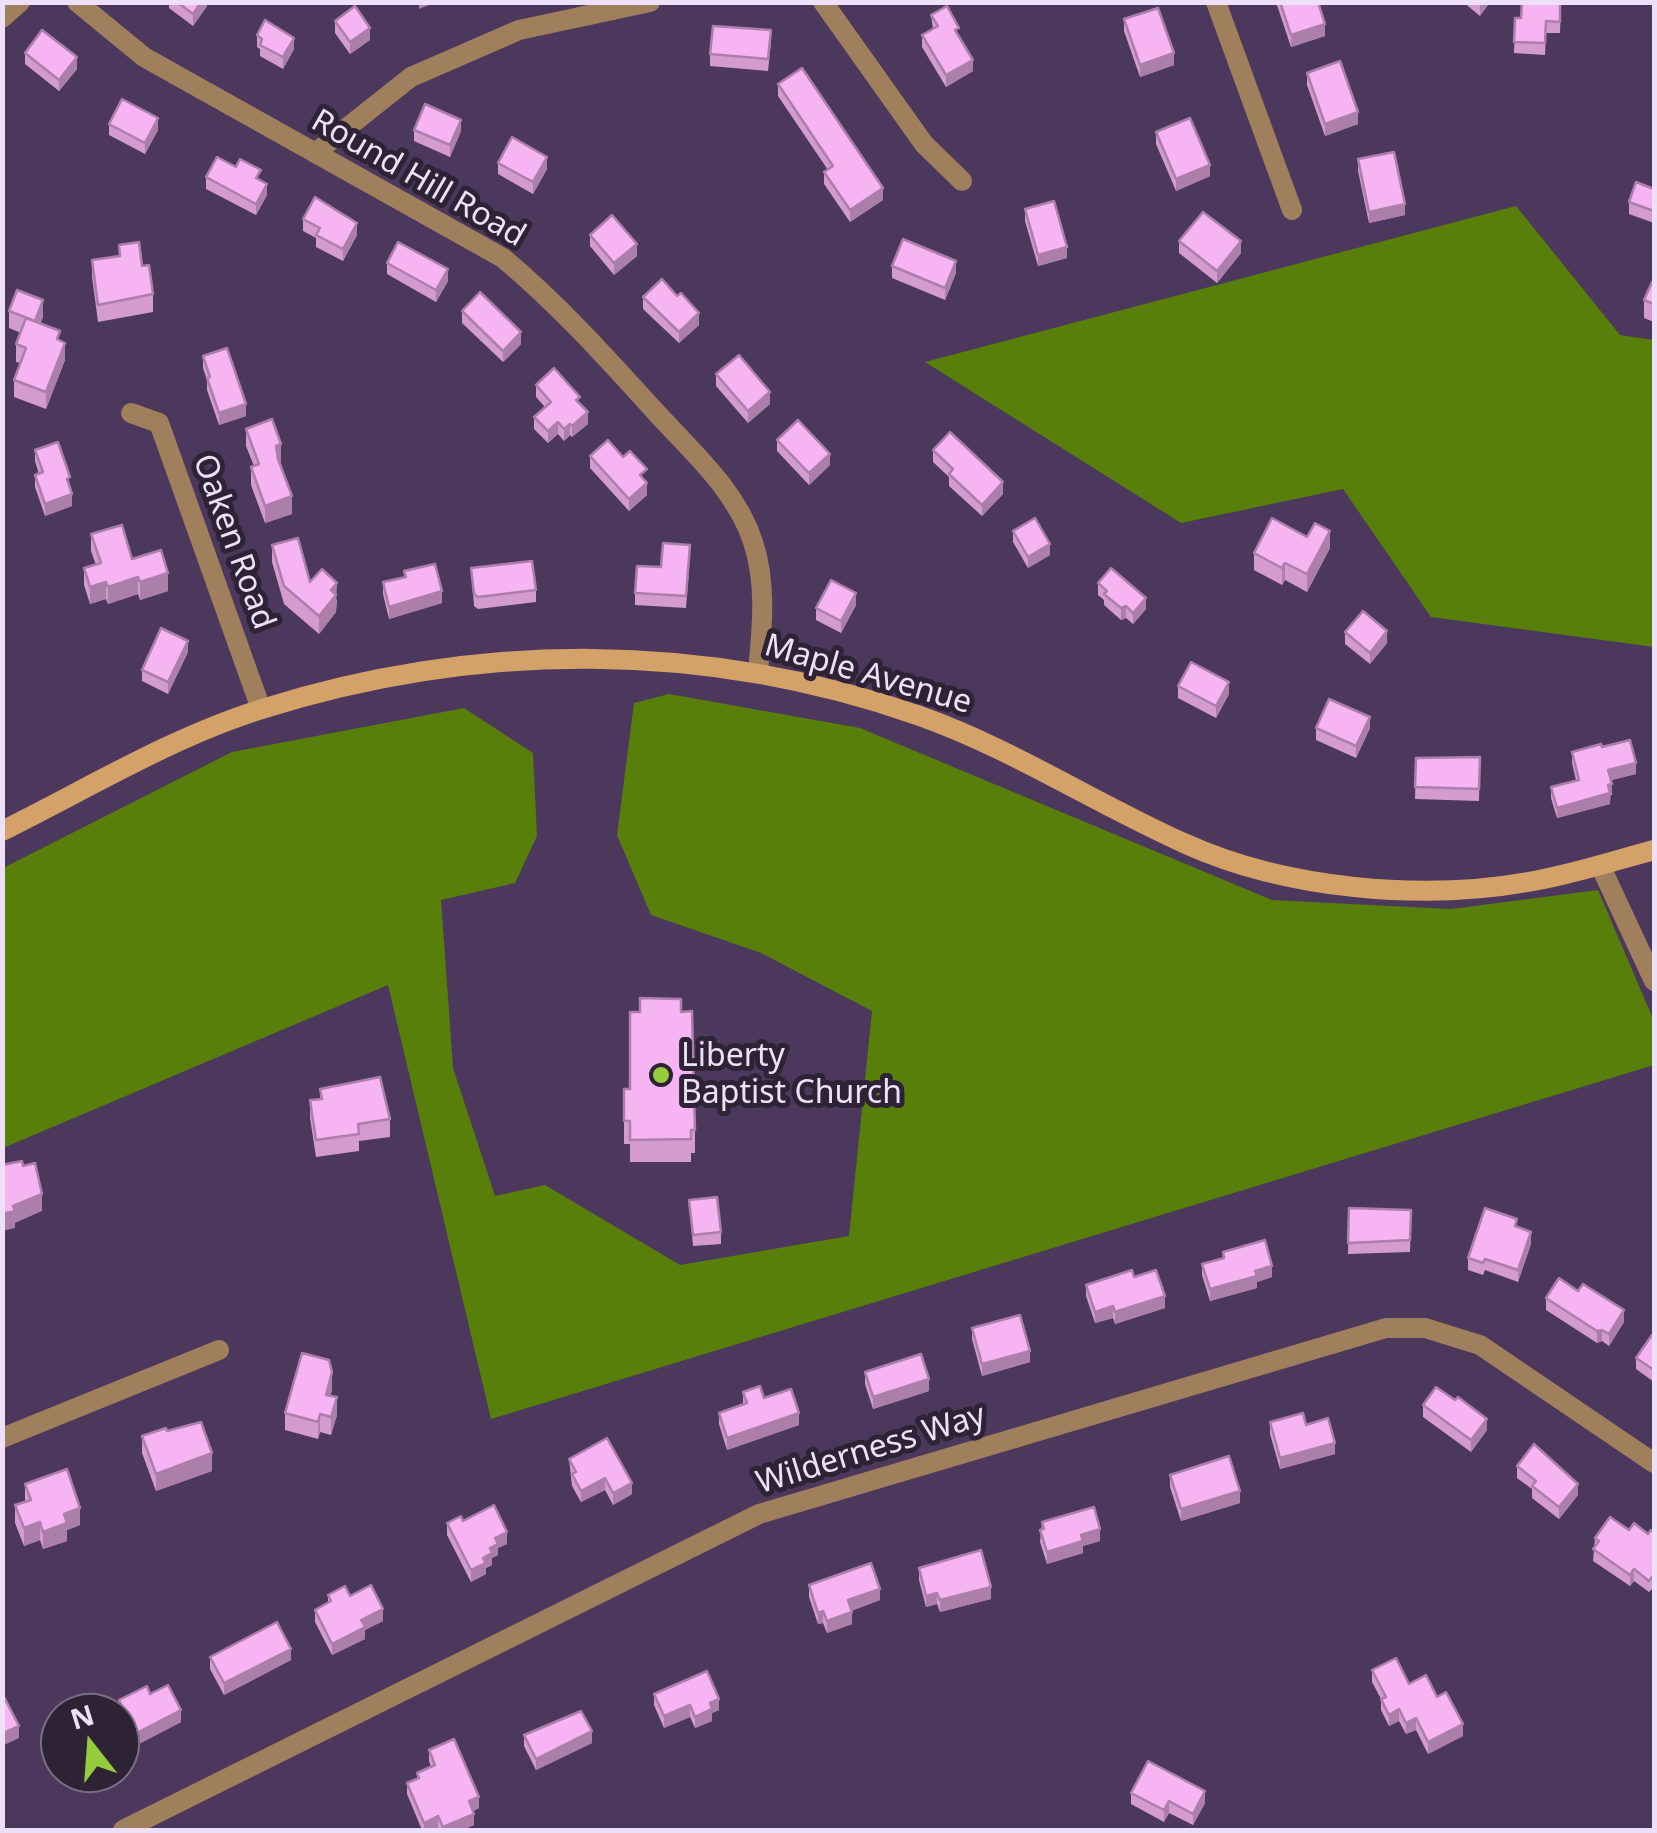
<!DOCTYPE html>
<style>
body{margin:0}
#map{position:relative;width:1657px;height:1833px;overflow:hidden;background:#4c375d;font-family:"Noto Sans",sans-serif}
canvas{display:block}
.frame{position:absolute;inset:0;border:5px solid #ede0f8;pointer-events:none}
.north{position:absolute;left:40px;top:1693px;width:100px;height:100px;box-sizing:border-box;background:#2d2335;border:2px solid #7a6f83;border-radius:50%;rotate:343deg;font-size:28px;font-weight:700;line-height:40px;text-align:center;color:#ede0f8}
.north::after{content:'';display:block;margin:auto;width:35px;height:45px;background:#95cc3b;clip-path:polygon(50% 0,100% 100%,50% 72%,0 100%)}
</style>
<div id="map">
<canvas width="1657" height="1833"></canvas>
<div class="frame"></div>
<div class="north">N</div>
</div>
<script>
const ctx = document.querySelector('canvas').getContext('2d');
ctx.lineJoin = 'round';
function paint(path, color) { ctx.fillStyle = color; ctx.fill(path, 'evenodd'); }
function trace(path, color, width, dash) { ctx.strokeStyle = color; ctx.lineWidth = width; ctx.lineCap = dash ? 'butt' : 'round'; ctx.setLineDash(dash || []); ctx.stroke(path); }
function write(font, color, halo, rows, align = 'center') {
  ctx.font = font + ' "Noto Sans",sans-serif'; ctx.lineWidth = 10; ctx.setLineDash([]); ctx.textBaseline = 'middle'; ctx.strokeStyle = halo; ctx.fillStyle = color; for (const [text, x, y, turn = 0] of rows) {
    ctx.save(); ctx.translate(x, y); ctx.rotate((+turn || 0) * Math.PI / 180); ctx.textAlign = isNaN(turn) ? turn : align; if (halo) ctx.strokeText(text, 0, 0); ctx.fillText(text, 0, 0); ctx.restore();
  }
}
paint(new Path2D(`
 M 1516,206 L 1620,335 L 1654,340 L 1654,647 L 1431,617 L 1343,489 L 1181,523 L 925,362 Z
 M 669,694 L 860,728 L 1272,900 L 1451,909 L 1598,890 L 1654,1021 L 1654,1065 L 491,1419 L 388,985 L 3,1148 L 3,868 L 232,752 L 464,708 L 533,753 L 537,836 L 515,883 L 441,900 L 453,1068 L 495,1196 L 545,1185 L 680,1265 L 849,1236 L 872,1011 L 761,953 L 651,915 L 617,835 L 634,703 Z`), '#587f0a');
trace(new Path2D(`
 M 77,2 L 144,57 L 503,258 C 558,304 605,356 653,409 C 690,450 736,489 753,542 C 767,584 762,629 758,671
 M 823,2 L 924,144 L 962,181
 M 1216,2 L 1292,210
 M 2,18 L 20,2
 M 315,153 L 411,77 L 519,30 L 650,2
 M 131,413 L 159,423 L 261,709
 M 1600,865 L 1654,981
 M 2,1438 L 219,1350
 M 123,1830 L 759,1514 L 1386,1328 L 1425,1328 L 1480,1345 L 1654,1463`), '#a07f5d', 20);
trace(new Path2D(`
 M 2,831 C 87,789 172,737 262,709 C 479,641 706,641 920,716 C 1013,749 1096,804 1186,844 C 1286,889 1421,901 1528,882 C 1571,875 1613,861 1654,850`), '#d4a169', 20);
paint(new Path2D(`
 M 169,2 L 207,2 L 207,6 L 193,26 L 169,8 Z
 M 1276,2 L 1318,2 L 1325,36 L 1291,47 Z
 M 1463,2 L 1490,2 L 1480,16 Z
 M 1561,2 L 1560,33 L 1546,33 L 1545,55 L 1514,53 L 1515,18 L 1521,18 Z
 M 931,15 L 973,71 L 946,87 L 922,47 L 922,35 L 933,29 Z
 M 1124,19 L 1174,65 L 1140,77 L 1124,31 Z
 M 335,21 L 370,40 L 350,54 L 335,33 Z
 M 257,35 L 294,49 L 283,69 L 260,56 L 260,49 L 257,47 Z
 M 771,42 L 768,71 L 710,66 L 710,54 Z
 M 25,53 L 77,69 L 59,91 L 25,64 Z
 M 1307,73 L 1358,124 L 1325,136 L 1307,85 Z
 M 778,84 L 883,200 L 850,222 L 824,184 L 824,172 L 828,170 L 778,96 Z
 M 109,124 L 158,130 L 145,154 L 109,135 Z
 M 414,130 L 461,131 L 450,157 L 414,141 Z
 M 1156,132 L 1210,176 L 1176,191 L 1156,144 Z
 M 1358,159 L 1405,215 L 1369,223 L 1358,171 Z
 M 498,163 L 547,169 L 533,194 L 498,174 Z
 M 206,177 L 267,195 L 256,215 L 206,189 Z
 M 1654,189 L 1654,223 L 1629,214 L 1629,202 Z
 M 1025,209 L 1067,258 L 1038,266 L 1025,221 Z
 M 303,219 L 357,235 L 343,261 L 316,247 L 316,238 L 303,231 Z
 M 590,235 L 637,256 L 614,275 L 590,246 Z
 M 1179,241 L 1241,253 L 1217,283 L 1179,253 Z
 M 119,245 L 142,266 L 153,294 L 153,312 L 98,322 L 92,277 L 92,260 L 119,256 Z
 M 387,263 L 448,281 L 436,302 L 387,274 Z
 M 892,266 L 956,273 L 945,300 L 892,278 Z
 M 1654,283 L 1654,322 L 1644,318 L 1644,300 Z
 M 643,297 L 699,325 L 679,343 L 643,309 Z
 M 9,311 L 43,317 L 40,324 L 60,341 L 65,360 L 46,409 L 14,397 L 14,380 L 21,363 L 16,362 L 16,344 L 21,333 L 9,328 Z
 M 462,311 L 521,344 L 503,362 L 462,323 Z
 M 203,356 L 246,416 L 219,425 L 207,390 L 207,380 L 203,368 Z
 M 716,374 L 770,404 L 748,423 L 716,386 Z
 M 536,385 L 580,404 L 588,424 L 572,437 L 570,435 L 564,441 L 558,434 L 548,443 L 534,429 L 534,417 L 545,407 L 536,397 Z
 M 246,429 L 281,462 L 279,462 L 292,514 L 265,523 L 251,485 L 251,467 L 254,466 L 246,446 Z
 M 777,440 L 830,465 L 809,485 L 777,451 Z
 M 35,450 L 72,506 L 45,516 L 35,487 L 35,475 L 39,474 L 35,461 Z
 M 933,450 L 1003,494 L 982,516 L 949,486 L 949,477 L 933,462 Z
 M 590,456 L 647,481 L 647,495 L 629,511 L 590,468 Z
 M 1013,531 L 1050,555 L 1028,568 L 1013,542 Z
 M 91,534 L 132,559 L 168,591 L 140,600 L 138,594 L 108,604 L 106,599 L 90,604 L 84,585 L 84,568 L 96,565 L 91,551 Z
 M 272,545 L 310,582 L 337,600 L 336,612 L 319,634 L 284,604 L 272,562 Z
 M 1330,548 L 1307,592 L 1285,580 L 1282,585 L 1254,570 L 1254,553 Z
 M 690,556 L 686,608 L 635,605 L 635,593 Z
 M 471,568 L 536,590 L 536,602 L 478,609 L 474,606 Z
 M 404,571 L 442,603 L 389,619 L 383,594 L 383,582 L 404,578 Z
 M 1098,583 L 1146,609 L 1133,624 L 1126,618 L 1121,620 L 1104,605 L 1104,600 L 1098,595 Z
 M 856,605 L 841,633 L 816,620 L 816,608 Z
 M 1345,632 L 1387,643 L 1370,664 L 1345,644 Z
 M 188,652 L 168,694 L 142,681 L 142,670 Z
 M 1178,686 L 1229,694 L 1216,718 L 1178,698 Z
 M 1316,728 L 1370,728 L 1356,758 L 1316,740 Z
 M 1602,747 L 1636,774 L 1611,780 L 1612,795 L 1610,795 L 1610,804 L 1557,818 L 1551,798 L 1551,787 L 1576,780 L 1572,763 L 1572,752 Z
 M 1480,757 L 1479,801 L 1415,799 L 1416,758 Z
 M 681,1012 L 695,1130 L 695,1153 L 691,1153 L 691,1162 L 630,1162 L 630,1144 L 624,1144 L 624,1089 L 630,1089 Z
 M 320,1089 L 390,1119 L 390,1137 L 359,1141 L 359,1151 L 316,1157 L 310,1118 L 310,1100 L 320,1099 Z
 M 689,1200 L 721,1232 L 721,1244 L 693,1246 Z
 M 1349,1208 L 1411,1210 L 1410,1252 L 1348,1254 Z
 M 1517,1227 L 1531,1244 L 1518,1282 L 1485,1270 L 1483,1275 L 1468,1270 L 1468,1258 Z
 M 1223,1252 L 1272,1277 L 1257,1282 L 1257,1288 L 1210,1301 L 1202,1275 L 1202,1264 L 1223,1258 Z
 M 1134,1277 L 1165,1308 L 1115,1324 L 1113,1318 L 1095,1323 L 1086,1296 L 1086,1285 Z
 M 1546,1298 L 1624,1322 L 1609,1346 L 1602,1341 L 1597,1343 L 1546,1310 Z
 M 972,1328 L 1030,1362 L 982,1376 L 972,1339 Z
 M 1654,1336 L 1654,1382 L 1636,1369 L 1636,1358 Z
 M 865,1372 L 929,1391 L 873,1409 L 865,1384 Z
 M 332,1390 L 330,1396 L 337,1415 L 331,1435 L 320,1432 L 318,1439 L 285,1430 L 285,1413 Z
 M 743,1392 L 799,1425 L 727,1450 L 719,1424 L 719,1413 L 743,1404 Z
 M 1423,1405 L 1487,1430 L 1471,1452 L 1423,1417 Z
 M 1270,1422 L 1306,1425 L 1335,1454 L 1280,1469 L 1270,1434 Z
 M 142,1436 L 212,1471 L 156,1491 L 142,1453 Z
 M 569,1459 L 632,1494 L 613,1505 L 605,1490 L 581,1502 L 572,1486 Z
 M 1517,1466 L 1578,1495 L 1559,1519 L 1532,1498 L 1532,1489 L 1517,1478 Z
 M 1170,1475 L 1240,1503 L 1181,1521 L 1170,1487 Z
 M 25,1484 L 80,1525 L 67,1530 L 67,1541 L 43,1549 L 40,1540 L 24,1546 L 15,1523 L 15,1505 L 25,1502 Z
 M 463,1521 L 507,1544 L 498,1548 L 498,1555 L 492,1558 L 492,1565 L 486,1568 L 486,1574 L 471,1582 L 447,1535 L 447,1523 Z
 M 1042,1522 L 1100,1541 L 1083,1546 L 1083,1553 L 1047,1564 L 1040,1542 Z
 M 1629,1530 L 1648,1534 L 1654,1532 L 1654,1591 L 1652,1589 L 1649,1592 L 1634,1581 L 1630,1586 L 1593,1561 L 1595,1538 Z
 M 919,1568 L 991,1599 L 940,1612 L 937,1604 L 926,1607 L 919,1580 Z
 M 809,1585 L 880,1600 L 851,1611 L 852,1624 L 827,1633 L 823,1623 L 818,1624 L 809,1597 Z
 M 328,1595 L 350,1596 L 383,1621 L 365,1630 L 365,1639 L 332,1655 L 315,1622 L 315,1610 L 328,1603 Z
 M 210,1657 L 291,1660 L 224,1695 L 210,1669 Z
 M 1372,1670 L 1409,1684 L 1437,1697 L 1463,1736 L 1428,1754 L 1416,1730 L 1406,1734 L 1399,1721 L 1389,1726 L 1381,1710 L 1381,1699 L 1372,1682 Z
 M 150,1694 L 181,1722 L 131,1748 L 120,1726 L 120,1713 L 118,1713 L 119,1700 Z
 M 654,1694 L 719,1710 L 712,1713 L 712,1721 L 695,1728 L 690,1717 L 664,1728 L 654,1705 Z
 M 524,1735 L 592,1743 L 536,1770 L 524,1746 Z
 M 429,1750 L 479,1808 L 473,1811 L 474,1825 L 462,1830 L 439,1830 L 438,1828 L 432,1830 L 422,1830 L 407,1794 L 407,1783 L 417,1778 L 417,1773 L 431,1767 L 429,1761 Z
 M 1131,1793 L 1205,1803 L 1193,1825 L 1169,1813 L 1164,1822 L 1131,1804 Z`), '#d49bd1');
paint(new Path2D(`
 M 201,2 L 207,2 L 207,6 L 193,26 L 193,14 Z
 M 419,2 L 436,2 L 419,9 Z
 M 1481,2 L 1490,2 L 1480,16 L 1480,4 Z
 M 1325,24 L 1325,36 L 1291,47 L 1291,35 Z
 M 370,28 L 370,40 L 350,54 L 350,42 Z
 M 294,38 L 294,49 L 283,69 L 283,57 Z
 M 1174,53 L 1174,65 L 1140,77 L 1140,65 Z
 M 77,57 L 77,69 L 59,91 L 59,80 Z
 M 973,60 L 973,71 L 946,87 L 946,75 Z
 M 1358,112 L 1358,124 L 1325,136 L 1325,124 Z
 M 158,118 L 158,130 L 145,154 L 145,143 Z
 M 461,120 L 461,131 L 450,157 L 450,145 Z
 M 547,157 L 547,169 L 533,194 L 533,182 Z
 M 1210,165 L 1210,176 L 1176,191 L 1176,179 Z
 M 267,184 L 267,195 L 256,215 L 256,204 Z
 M 883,188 L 883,200 L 850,222 L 850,210 Z
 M 1405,204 L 1405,215 L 1369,223 L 1369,212 Z
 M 357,223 L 357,235 L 343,261 L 343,249 Z
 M 1241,241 L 1241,253 L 1217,283 L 1217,271 Z
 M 637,244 L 637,256 L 614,275 L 614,263 Z
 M 1067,247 L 1067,258 L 1038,266 L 1038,255 Z
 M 956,261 L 956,273 L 945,300 L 945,288 Z
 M 448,269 L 448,281 L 436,302 L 436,290 Z
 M 43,300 L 43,317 L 35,338 L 35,321 Z
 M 699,313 L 699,325 L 679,343 L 679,332 Z
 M 521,332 L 521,344 L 503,362 L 503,351 Z
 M 65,343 L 65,360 L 46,409 L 46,392 Z
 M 770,392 L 770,404 L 748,423 L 748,411 Z
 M 246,404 L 246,416 L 219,425 L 219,413 Z
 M 588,412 L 588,424 L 572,437 L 572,426 Z
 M 558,422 L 558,434 L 548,443 L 548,431 Z
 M 570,424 L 570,435 L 564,441 L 564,429 Z
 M 281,444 L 281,462 L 276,463 L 276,446 Z
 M 830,454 L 830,465 L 809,485 L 809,473 Z
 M 1003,482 L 1003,494 L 982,516 L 982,505 Z
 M 647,483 L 647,495 L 629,511 L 629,499 Z
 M 72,494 L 72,506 L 45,516 L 45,504 Z
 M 292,496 L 292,514 L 265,523 L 265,506 Z
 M 1330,531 L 1330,548 L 1307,592 L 1307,574 Z
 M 1050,544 L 1050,555 L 1028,568 L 1028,557 Z
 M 1285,563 L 1285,580 L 1282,585 L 1282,568 Z
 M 168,573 L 168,591 L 140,600 L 140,582 Z
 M 138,577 L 138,594 L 108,604 L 108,587 Z
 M 106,582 L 106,599 L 90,604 L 90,587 Z
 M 337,583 L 336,612 L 319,634 L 319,616 L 331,590 Z
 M 442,591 L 442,603 L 389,619 L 389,607 Z
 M 856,593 L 856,605 L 841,633 L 841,621 Z
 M 1146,598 L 1146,609 L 1133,624 L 1133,613 Z
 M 1126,606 L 1126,618 L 1121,620 L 1121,608 Z
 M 1387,631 L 1387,643 L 1370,664 L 1370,653 Z
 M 188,641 L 188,652 L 168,694 L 168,682 Z
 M 1229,682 L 1229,694 L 1216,718 L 1216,706 Z
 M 1370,717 L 1370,728 L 1356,758 L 1356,746 Z
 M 1636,763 L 1636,774 L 1608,781 L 1608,770 Z
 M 1612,784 L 1610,804 L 1557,818 L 1557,808 Z
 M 42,1194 L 42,1211 L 15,1223 L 15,1228 L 2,1231 L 2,1214 L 13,1206 Z
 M 1531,1232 L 1531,1244 L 1518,1282 L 1518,1270 Z
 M 1272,1266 L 1272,1277 L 1257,1282 L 1257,1288 L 1210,1301 L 1210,1289 Z
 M 1165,1296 L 1165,1308 L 1115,1324 L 1115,1312 Z
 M 1113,1306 L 1113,1318 L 1095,1323 L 1095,1312 Z
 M 1624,1310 L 1624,1322 L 1609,1346 L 1609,1334 Z
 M 1602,1330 L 1602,1341 L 1597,1343 L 1597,1331 Z
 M 1030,1351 L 1030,1362 L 982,1376 L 982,1364 Z
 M 332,1372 L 332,1390 L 326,1412 L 326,1395 Z
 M 929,1379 L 929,1391 L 873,1409 L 873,1397 Z
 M 337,1397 L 337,1415 L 331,1435 L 331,1417 Z
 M 799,1413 L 799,1425 L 727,1450 L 727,1438 Z
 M 320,1414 L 320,1432 L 318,1439 L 318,1422 Z
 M 1487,1419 L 1487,1430 L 1471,1452 L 1471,1440 Z
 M 1335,1443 L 1335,1454 L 1280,1469 L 1280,1458 Z
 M 212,1453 L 212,1471 L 156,1491 L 156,1474 Z
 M 605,1478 L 605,1490 L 581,1502 L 581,1491 Z
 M 632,1483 L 632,1494 L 613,1505 L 613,1493 Z
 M 1578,1484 L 1578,1495 L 1559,1519 L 1559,1507 Z
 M 1240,1491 L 1240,1503 L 1181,1521 L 1181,1509 Z
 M 80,1508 L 80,1525 L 67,1530 L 67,1541 L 43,1549 L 43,1532 L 64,1514 Z
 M 40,1522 L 40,1540 L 24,1546 L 24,1528 Z
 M 1100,1529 L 1100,1541 L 1083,1546 L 1083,1553 L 1047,1564 L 1047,1552 L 1081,1535 Z
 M 507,1532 L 507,1544 L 498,1548 L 498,1555 L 492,1558 L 492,1565 L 486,1568 L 486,1574 L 471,1582 L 471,1570 L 483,1558 L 495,1538 Z
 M 1634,1569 L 1634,1581 L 1630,1586 L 1630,1575 Z
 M 991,1587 L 991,1599 L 940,1612 L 940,1600 Z
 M 880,1589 L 880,1600 L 848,1612 L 848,1600 Z
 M 937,1593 L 937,1604 L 926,1607 L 926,1596 Z
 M 383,1609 L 383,1621 L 365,1630 L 365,1639 L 332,1655 L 332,1644 L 361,1620 Z
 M 823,1611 L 823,1623 L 818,1624 L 818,1613 Z
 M 852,1612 L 852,1624 L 827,1633 L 827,1621 Z
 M 291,1649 L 291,1660 L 224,1695 L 224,1683 Z
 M 719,1699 L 719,1710 L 712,1713 L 712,1721 L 695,1728 L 695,1717 L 710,1703 Z
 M 690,1705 L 690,1717 L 664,1728 L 664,1716 Z
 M 1399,1709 L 1399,1721 L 1389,1726 L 1389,1715 Z
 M 181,1710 L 181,1722 L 131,1748 L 131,1736 Z
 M 1416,1718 L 1416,1730 L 1406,1734 L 1406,1723 Z
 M 1463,1724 L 1463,1736 L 1428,1754 L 1428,1742 Z
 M 19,1726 L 19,1738 L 2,1746 L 2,1734 Z
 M 592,1731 L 592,1743 L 536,1770 L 536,1759 Z
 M 1205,1791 L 1205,1803 L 1193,1825 L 1193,1814 Z
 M 479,1797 L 479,1808 L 469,1813 L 469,1801 Z
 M 1169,1801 L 1169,1813 L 1164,1822 L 1164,1810 Z
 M 474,1814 L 474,1825 L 462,1830 L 443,1830 L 443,1827 Z
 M 438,1816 L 438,1828 L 432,1830 L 424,1830 L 424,1823 Z`), '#ac7eaa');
const building = new Path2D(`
 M 177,2 L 201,2 L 193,14 Z
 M 1280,2 L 1318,2 L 1325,24 L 1291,35 Z
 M 1522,2 L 1560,2 L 1560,22 L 1546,21 L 1545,43 L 1514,42 L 1515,18 L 1521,18 Z
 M 355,6 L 370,28 L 350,42 L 335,21 Z
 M 947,6 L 959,28 L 955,30 L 973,60 L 946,75 L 922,35 L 938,26 L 931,15 Z
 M 1158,8 L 1174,53 L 1140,65 L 1124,19 Z
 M 265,20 L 294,38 L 283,57 L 260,45 L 262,39 L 257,35 Z
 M 713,26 L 771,30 L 768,59 L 710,54 Z
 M 42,30 L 77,57 L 59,80 L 25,53 Z
 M 1340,61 L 1358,112 L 1325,124 L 1307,73 Z
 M 802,68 L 883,188 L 850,210 L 824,172 L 833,166 L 778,84 Z
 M 122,99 L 158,118 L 145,143 L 109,124 Z
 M 425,104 L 461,120 L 450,145 L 414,130 Z
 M 1190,118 L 1210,165 L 1176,179 L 1156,132 Z
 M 512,137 L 547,157 L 533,182 L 498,163 Z
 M 1394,152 L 1405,204 L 1369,212 L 1358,159 Z
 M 217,157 L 236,167 L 240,159 L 261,170 L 256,178 L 267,184 L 256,204 L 206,177 Z
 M 1636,182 L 1654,189 L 1654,211 L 1629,202 Z
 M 315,197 L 357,223 L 343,249 L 316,235 L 320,228 L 303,219 Z
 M 1054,201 L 1067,247 L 1038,255 L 1025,209 Z
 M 1203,212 L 1241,241 L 1217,271 L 1179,241 Z
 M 612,215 L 637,244 L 614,263 L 590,235 Z
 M 903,239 L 956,261 L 945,288 L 892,266 Z
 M 139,242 L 142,266 L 149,265 L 153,294 L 98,305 L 92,260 L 120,256 L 119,245 Z
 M 398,242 L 448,269 L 436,290 L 387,263 Z
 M 662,279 L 677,296 L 681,293 L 699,313 L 679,332 L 643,297 Z
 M 1652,282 L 1654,283 L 1654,304 L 1644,300 Z
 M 17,290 L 43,300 L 35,321 L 9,311 Z
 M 480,292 L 521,332 L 503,351 L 462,311 Z
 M 26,318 L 60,331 L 57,339 L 65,343 L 46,392 L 14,380 L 26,348 L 16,344 Z
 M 227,348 L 246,404 L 219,413 L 207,378 L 210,377 L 203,356 Z
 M 739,355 L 770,392 L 748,411 L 716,374 Z
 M 554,368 L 580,397 L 576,400 L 588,412 L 572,426 L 570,424 L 564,429 L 558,422 L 548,431 L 534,417 L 551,402 L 536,385 Z
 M 272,419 L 281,444 L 276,446 L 278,459 L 292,496 L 265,506 L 251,467 L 259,464 L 246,429 Z
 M 798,420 L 830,454 L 809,473 L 777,440 Z
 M 950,432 L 1003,482 L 982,505 L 949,474 L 953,469 L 933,450 Z
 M 608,440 L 623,457 L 630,451 L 647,469 L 640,475 L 647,483 L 629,499 L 590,456 Z
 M 58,442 L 70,477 L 67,479 L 72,494 L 45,504 L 35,475 L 43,472 L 35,450 Z
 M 1035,518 L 1050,544 L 1028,557 L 1013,531 Z
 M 1272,518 L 1307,537 L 1315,523 L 1330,531 L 1307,574 L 1285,563 L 1282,568 L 1254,553 Z
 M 122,525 L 132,559 L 161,550 L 168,573 L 140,582 L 138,577 L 108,587 L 106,582 L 90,587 L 84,568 L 101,563 L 91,534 Z
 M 298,538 L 310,582 L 322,569 L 337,583 L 331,590 L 336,595 L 319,616 L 284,586 L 272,545 Z
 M 663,543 L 690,545 L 686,596 L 635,593 L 637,566 L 661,567 Z
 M 532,561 L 536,590 L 478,597 L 474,594 L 471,568 Z
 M 435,564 L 442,591 L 389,607 L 383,582 L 406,577 L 404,571 Z
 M 1111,568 L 1146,598 L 1133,613 L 1126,606 L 1121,608 L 1104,594 L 1107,591 L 1098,583 Z
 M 831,580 L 856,593 L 841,621 L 816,608 Z
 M 1363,611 L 1387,631 L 1370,653 L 1345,632 Z
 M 161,628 L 188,641 L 168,682 L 142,670 Z
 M 1191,662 L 1229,682 L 1216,706 L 1178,686 Z
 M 1329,699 L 1370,717 L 1356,746 L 1316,728 Z
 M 1630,740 L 1636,763 L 1608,770 L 1612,784 L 1608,785 L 1610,793 L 1557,808 L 1551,787 L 1579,780 L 1572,752 L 1601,744 L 1602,747 Z
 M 1480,757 L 1479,789 L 1415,787 L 1416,758 Z
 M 640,998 L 681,999 L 681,1012 L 692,1011 L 695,1130 L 691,1130 L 691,1139 L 630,1140 L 630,1121 L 624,1121 L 624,1089 L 630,1089 L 630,1012 L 640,1012 Z
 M 380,1077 L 390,1119 L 358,1124 L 359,1134 L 316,1140 L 310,1100 L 322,1099 L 320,1089 Z
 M 22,1161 L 23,1166 L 35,1163 L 42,1194 L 13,1206 L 15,1211 L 2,1214 L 2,1165 Z
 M 717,1197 L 721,1232 L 693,1235 L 689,1200 Z
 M 1349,1208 L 1411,1210 L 1410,1240 L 1348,1243 Z
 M 1485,1208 L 1517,1219 L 1515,1226 L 1531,1232 L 1518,1270 L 1485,1259 L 1483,1263 L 1468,1258 Z
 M 1265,1240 L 1272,1266 L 1255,1271 L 1257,1276 L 1210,1289 L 1202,1264 L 1224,1258 L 1223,1252 Z
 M 1132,1270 L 1134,1277 L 1156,1270 L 1165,1296 L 1115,1312 L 1113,1306 L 1095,1312 L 1086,1285 Z
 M 1559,1278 L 1578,1291 L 1583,1284 L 1624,1310 L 1609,1334 L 1602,1330 L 1597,1331 L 1546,1298 Z
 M 1020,1315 L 1030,1351 L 982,1364 L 972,1328 Z
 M 1652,1335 L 1654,1336 L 1654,1370 L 1636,1358 Z
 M 302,1353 L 329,1360 L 332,1372 L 326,1395 L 337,1397 L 331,1417 L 320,1414 L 318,1422 L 285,1413 Z
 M 921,1354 L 929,1379 L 873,1397 L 865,1372 Z
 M 760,1386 L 764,1398 L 791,1389 L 799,1413 L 727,1438 L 719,1413 L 747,1403 L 743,1392 Z
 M 1436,1387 L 1455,1400 L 1458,1397 L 1487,1419 L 1471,1440 L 1423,1405 Z
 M 1303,1413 L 1306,1425 L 1328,1418 L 1335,1443 L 1280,1458 L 1270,1422 Z
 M 201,1422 L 212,1453 L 156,1474 L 142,1436 L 166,1428 L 167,1431 Z
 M 607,1438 L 632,1483 L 613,1493 L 605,1478 L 581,1491 L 572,1474 L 576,1472 L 569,1459 Z
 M 1534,1444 L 1578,1484 L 1559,1507 L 1532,1486 L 1536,1481 L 1517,1466 Z
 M 1229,1456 L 1240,1491 L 1181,1509 L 1170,1475 Z
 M 67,1469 L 80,1508 L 64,1514 L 67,1523 L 43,1532 L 40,1522 L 24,1528 L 15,1505 L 31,1500 L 25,1484 Z
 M 494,1505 L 507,1532 L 495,1538 L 498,1544 L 490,1548 L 492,1553 L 483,1558 L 486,1563 L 471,1570 L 447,1523 L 461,1516 L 463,1521 Z
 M 1094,1507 L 1100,1529 L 1081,1535 L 1083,1541 L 1047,1552 L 1040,1530 L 1044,1529 L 1042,1522 Z
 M 1610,1517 L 1629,1530 L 1634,1523 L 1648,1534 L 1651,1530 L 1654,1532 L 1654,1579 L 1652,1577 L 1649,1581 L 1634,1569 L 1630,1575 L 1593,1549 L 1599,1541 L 1595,1538 Z
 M 981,1550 L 991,1587 L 940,1600 L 937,1593 L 926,1596 L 919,1568 Z
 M 871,1563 L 880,1589 L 848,1600 L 852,1612 L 827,1621 L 823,1611 L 818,1613 L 809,1585 Z
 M 371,1585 L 383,1609 L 361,1620 L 365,1627 L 332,1644 L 315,1610 L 331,1601 L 328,1595 L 345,1586 L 350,1596 Z
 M 277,1622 L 291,1649 L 224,1683 L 210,1657 Z
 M 1396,1658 L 1409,1684 L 1426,1675 L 1437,1697 L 1446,1692 L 1463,1724 L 1428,1742 L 1416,1718 L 1406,1723 L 1399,1709 L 1389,1715 L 1381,1699 L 1386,1697 L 1372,1670 Z
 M 707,1671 L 719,1699 L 710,1703 L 712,1709 L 695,1717 L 690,1705 L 664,1716 L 654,1694 Z
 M 168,1685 L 181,1710 L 131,1736 L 118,1711 L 123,1709 L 119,1700 L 147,1686 L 150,1694 Z
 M 2,1693 L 19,1726 L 2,1734 Z
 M 581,1711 L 592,1731 L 536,1759 L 524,1735 Z
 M 454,1739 L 479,1797 L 469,1801 L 474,1814 L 443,1827 L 438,1816 L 424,1823 L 407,1783 L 419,1778 L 417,1773 L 435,1765 L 429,1750 Z
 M 1148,1761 L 1205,1791 L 1193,1814 L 1169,1801 L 1164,1810 L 1131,1793 Z`);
paint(building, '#f6b4f3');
trace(building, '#ac7eaa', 2.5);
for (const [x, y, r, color] of [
 [661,1075,10,"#95cc3b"]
]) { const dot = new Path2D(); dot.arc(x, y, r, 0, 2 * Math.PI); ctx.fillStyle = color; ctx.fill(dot); trace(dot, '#2d2335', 4); }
write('32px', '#ede0f8', '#2d2335', [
 ["Round Hill Road",418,179,30],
 ["Oaken Road",233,542,70],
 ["Maple Avenue",868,675,16],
 ["Wilderness Way",871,1450,-17]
]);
write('32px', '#ede0f8', '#2d2335', [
 ["Liberty",681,1057],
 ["Baptist Church",681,1094]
], 'left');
</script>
